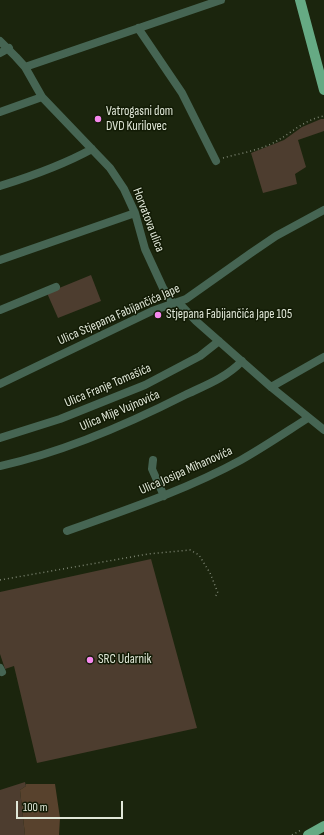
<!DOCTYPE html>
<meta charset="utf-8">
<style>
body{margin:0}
#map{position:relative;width:324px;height:835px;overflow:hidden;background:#1b250d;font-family:"Sofia Sans Condensed",sans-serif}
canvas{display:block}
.scale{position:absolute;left:16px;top:801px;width:107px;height:18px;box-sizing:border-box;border:2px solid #e0e7d8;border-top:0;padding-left:5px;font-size:12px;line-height:14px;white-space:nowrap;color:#e0e7d8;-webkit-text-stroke:3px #121b05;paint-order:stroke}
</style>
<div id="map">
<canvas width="324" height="835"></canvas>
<div class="scale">100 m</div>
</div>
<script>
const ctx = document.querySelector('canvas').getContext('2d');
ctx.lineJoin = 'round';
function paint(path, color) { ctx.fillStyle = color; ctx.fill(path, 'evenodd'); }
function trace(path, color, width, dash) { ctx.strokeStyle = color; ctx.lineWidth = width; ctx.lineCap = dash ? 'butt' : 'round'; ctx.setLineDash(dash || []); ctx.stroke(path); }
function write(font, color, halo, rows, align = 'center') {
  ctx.font = font + ' "Sofia Sans Condensed",sans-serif'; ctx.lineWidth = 3; ctx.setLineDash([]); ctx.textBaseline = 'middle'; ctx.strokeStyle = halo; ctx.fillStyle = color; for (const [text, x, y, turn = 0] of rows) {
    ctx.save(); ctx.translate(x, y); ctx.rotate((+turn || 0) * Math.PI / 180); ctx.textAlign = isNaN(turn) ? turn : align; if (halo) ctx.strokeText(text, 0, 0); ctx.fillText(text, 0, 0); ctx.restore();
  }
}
paint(new Path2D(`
 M 321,119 L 324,119 L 324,131 L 298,140 L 306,167 L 295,174 L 297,184 L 263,193 L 251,153 L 284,140 L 302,127 Z
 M 91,275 L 101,301 L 58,318 L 47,293 Z
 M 151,559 L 197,728 L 37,763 L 14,666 L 5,669 L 0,654 L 0,592 Z
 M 25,782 L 26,786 L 20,790 L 25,835 L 0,835 L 0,790 Z`), '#4d3d2f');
paint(new Path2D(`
 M 26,784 L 55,784 L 60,818 L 59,835 L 25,835 L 20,790 L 26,786 Z`), '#58422d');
trace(new Path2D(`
 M 223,158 C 238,154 254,151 269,145 C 289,136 302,120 324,116
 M 0,580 L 148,554 L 190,550 L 199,555 L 210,573 L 218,593 L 214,598
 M 292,835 L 301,830`), '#7c8471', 1.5, [1, 3]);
trace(new Path2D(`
 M 138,28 L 182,93 L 216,161
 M 0,41 L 16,57 L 25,67 L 42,97 L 110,168 L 124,189 L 135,213 L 145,249 L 163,288 L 173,303
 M 0,53 L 9,48
 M 25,67 L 221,0
 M 0,112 L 42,97
 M 0,186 C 32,176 63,165 92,149
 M 0,260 L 135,213
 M 178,302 L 196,321 L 271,387 L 324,430
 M 0,310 L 56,287
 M 0,384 L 152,311 L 186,299 L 251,253 L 276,236 L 324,210
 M 271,387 L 324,357
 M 0,438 L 60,419 L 145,385 L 200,356 L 219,341
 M 153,460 L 152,469 L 164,496
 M 0,466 C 64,452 126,425 185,395 C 204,386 226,378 242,361
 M 67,531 C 126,510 186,490 241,460 C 264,447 286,432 308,418
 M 0,668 L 2,672`), '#466553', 8);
trace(new Path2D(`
 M 300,0 L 324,90
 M 308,835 L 324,826`), '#66aa84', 10);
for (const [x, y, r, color] of [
 [98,119,4,"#f688ed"],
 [158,315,4,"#f688ed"],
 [90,660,4,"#f688ed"]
]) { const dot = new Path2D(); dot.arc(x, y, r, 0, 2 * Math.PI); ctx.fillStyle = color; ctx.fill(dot); trace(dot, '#121b05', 1.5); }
write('13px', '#e0e7d8', '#121b05', [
 ["Vatrogasni dom",106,112],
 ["DVD Kurilovec",106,127],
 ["Stjepana Fabijančića Jape 105",166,315],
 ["SRC Udarnik",98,660]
], 'left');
write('13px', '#e0e7d8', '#121b05', [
 ["Horvatova ulica",148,220,69],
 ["Ulica Stjepana Fabijančića Jape",119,315,-24],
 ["Ulica Franje Tomašića",108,386,-23],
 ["Ulica Mije Vujnovića",120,411,-23],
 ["Ulica Josipa Mihanovića",186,471,-24]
]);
</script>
